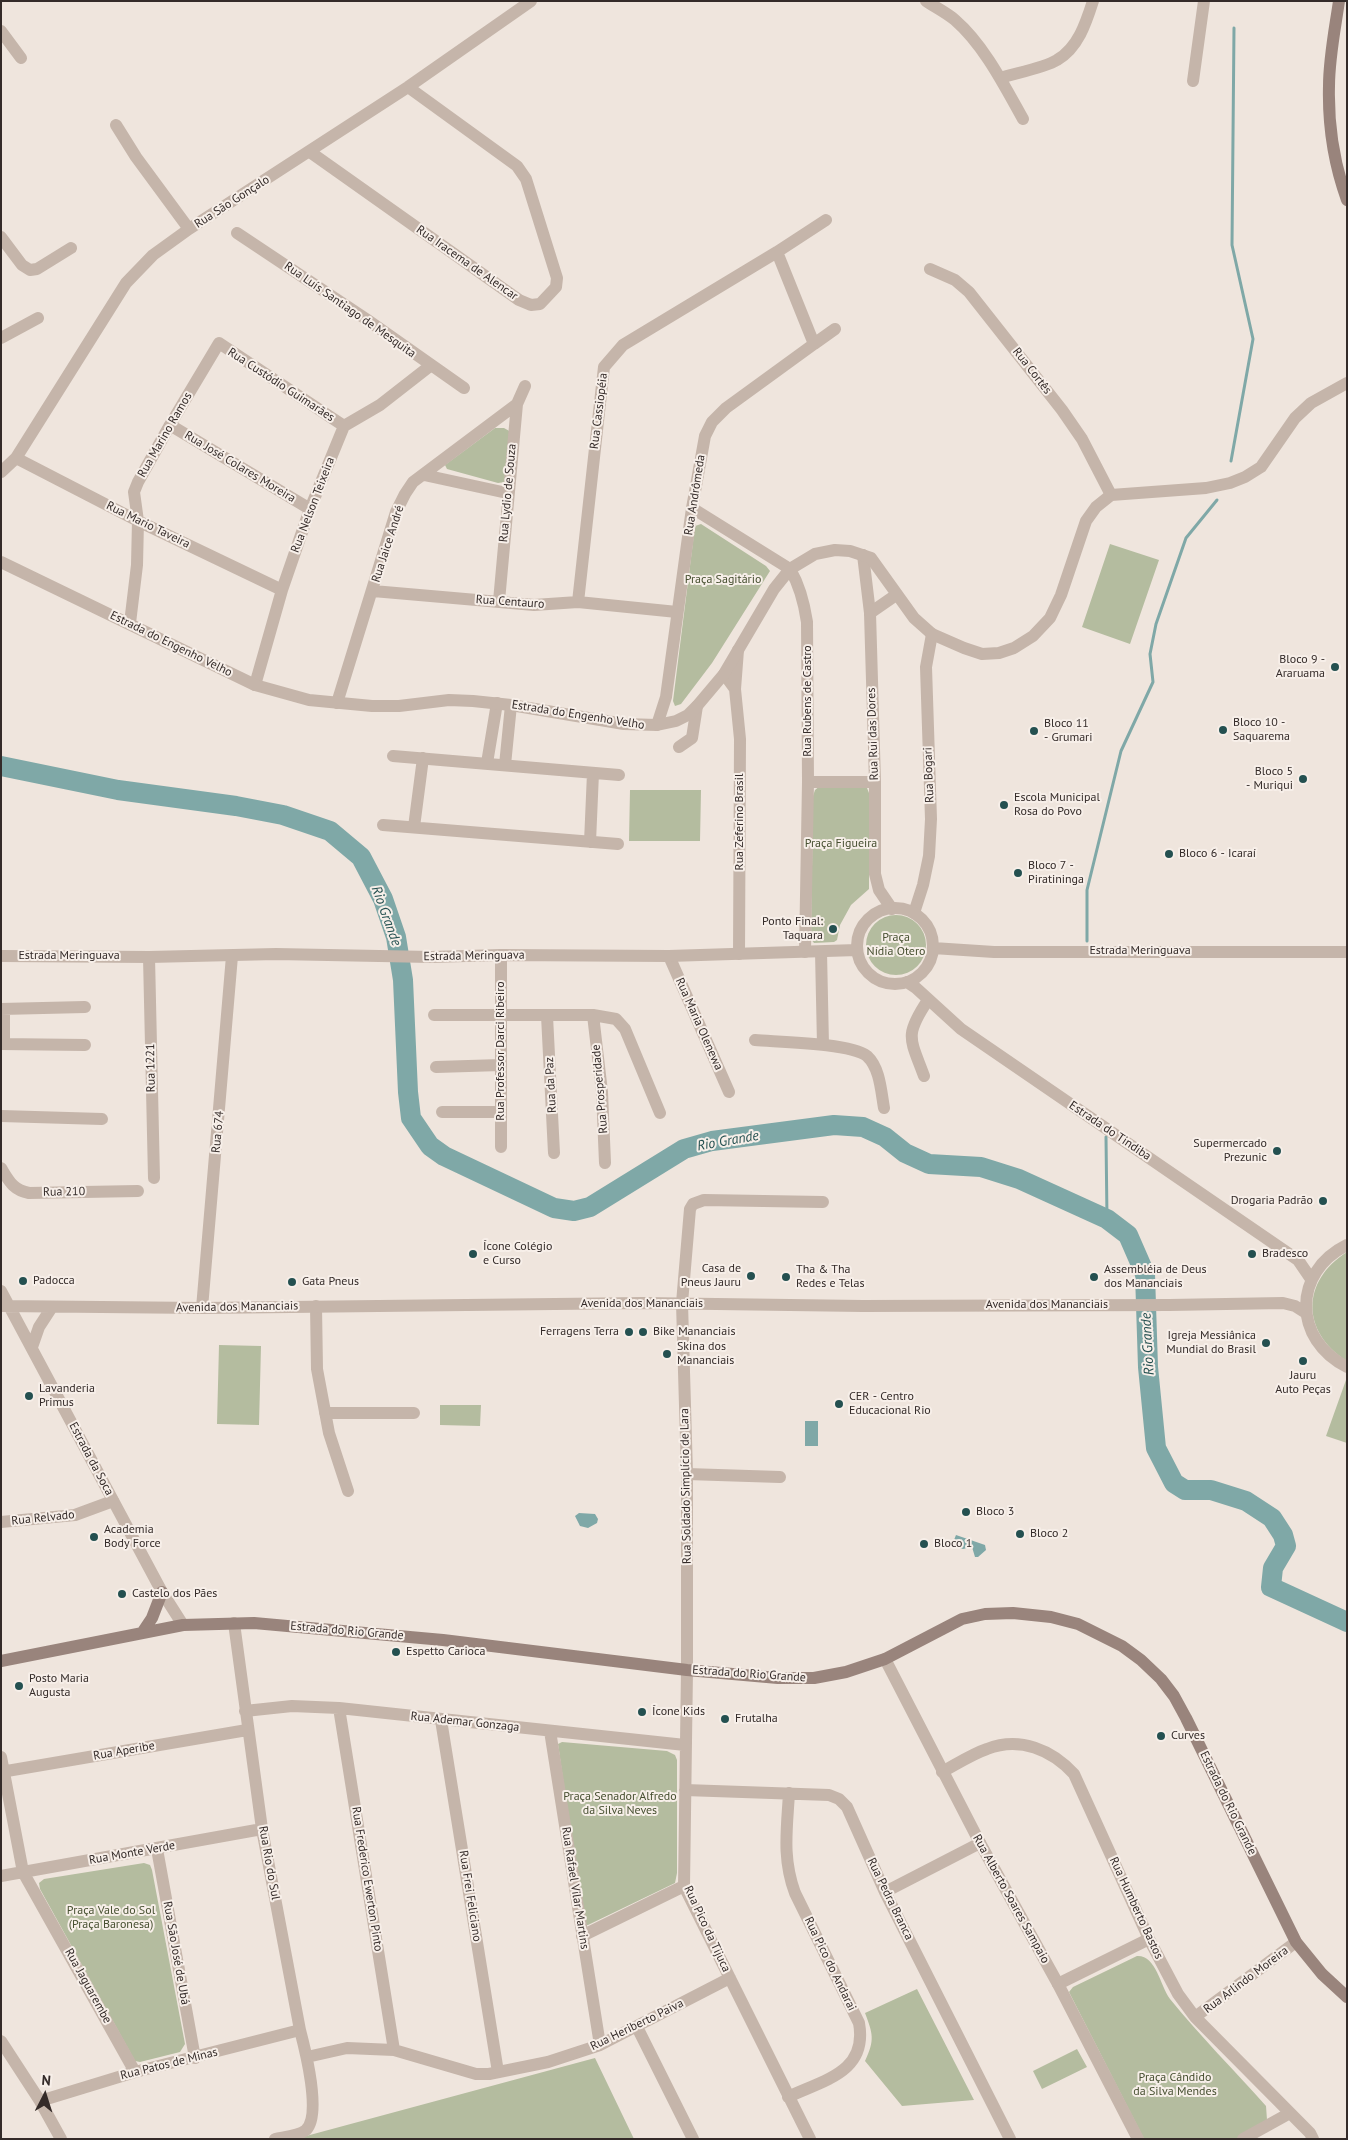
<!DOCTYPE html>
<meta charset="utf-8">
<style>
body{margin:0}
#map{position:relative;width:1348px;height:2140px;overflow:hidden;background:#efe5dd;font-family:"PT Sans",sans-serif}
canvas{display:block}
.frame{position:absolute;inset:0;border:2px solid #342b29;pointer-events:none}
.north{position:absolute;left:20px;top:2070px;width:50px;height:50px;-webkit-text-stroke:4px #f7efe9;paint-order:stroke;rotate:5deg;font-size:14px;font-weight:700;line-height:20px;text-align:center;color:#342b29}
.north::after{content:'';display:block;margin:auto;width:18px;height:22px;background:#342b29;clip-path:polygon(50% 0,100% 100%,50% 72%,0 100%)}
</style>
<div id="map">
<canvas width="1348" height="2140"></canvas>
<div class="frame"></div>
<div class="north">N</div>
</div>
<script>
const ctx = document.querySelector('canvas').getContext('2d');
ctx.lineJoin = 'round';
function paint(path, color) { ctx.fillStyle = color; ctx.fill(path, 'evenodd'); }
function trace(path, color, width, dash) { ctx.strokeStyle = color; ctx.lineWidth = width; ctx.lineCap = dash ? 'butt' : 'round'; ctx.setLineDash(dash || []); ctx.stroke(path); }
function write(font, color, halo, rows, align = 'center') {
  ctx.font = font + ' "PT Sans",sans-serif'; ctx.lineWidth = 4; ctx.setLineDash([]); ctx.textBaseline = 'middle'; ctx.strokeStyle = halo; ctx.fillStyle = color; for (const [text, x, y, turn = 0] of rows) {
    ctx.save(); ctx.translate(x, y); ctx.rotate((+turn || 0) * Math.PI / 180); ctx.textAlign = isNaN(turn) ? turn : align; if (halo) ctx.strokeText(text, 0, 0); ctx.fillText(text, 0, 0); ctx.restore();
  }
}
paint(new Path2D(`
 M 495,428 L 504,428 L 511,432 L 505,482 L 498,483 L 447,469 L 445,465 Z
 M 701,524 L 766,566 L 770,571 L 712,663 L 681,704 L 675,706 L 673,701 L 695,526 Z
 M 1110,544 L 1159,560 L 1130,644 L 1082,627 Z
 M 821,785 L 862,786 L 867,788 L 869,793 L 869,889 L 851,905 L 840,925 L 837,940 L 834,942 L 814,943 L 811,939 L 813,796 L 815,790 Z
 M 630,790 L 701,790 L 700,841 L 629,841 Z
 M866 945a30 30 0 1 1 60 0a30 30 0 1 1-60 0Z
 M 1347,1252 L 1347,1361 C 1301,1332 1301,1281 1347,1252 Z
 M 219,1345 L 261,1346 L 259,1425 L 217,1424 Z
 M 1346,1380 L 1347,1380 L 1347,1443 L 1326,1436 Z
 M 440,1405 L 481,1405 L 480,1426 L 440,1425 Z
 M 562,1742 L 667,1751 L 675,1755 L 677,1760 L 677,1873 L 675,1883 L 588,1925 L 584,1925 L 558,1744 Z
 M 144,1863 L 150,1865 L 152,1870 L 185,2044 L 180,2052 L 140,2062 L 135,2061 L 40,1889 L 39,1883 L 44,1879 Z
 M 1137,1956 C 1156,1955 1160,1985 1170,1999 C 1200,2036 1234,2070 1266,2106 L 1267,2120 L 1262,2125 L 1236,2139 L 1144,2139 L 1069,1992 L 1073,1987 Z
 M 917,1989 L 974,2100 L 902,2106 L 865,2061 C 875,2040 873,2034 865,2013 Z
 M 1077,2049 L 1087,2067 L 1042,2089 L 1033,2071 Z
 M 595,2058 L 634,2139 L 295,2139 Z`), '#b4bc9f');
paint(new Path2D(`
 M 805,1421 L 818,1421 L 818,1446 L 805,1446 Z
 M 579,1513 L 595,1514 L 598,1519 L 597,1523 L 588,1528 L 580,1526 L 575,1516 Z
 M 956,1535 L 985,1545 L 986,1550 L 978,1557 L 975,1557 L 972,1547 L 963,1549 L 960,1548 L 954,1540 Z`), '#7fa8a7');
trace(new Path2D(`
 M 1231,461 L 1253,339 L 1232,245 L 1234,28
 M 1087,941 L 1087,890 L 1121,751 L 1153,682 L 1150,654 L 1156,624 L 1186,538 L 1217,500
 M 1106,1137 L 1107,1219`), '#7fa8a7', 3);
trace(new Path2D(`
 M 1,766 L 118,790 L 236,806 L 283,815 L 330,831 L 361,857 L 383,899 L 396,937 L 403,980 L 408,1092 L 411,1118 L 430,1146 L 444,1156 L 554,1208 L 574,1211 L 590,1207 L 684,1149 L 712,1141 L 834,1125 L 863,1127 L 885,1137 L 905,1153 L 929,1164 L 981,1167 L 1019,1179 L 1107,1219 L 1128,1235 L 1145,1274 L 1148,1367 L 1156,1448 L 1174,1483 L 1185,1490 L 1211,1490 L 1246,1501 L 1272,1518 L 1283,1535 L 1286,1546 L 1273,1568 L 1271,1587 L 1347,1622`), '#7fa8a7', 20);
trace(new Path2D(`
 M 926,1 C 935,7 947,13 955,20 C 984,45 1005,87 1023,119
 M 1,31 L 21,58
 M 1000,78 C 1016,73 1044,68 1057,60 C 1078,48 1086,23 1093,1
 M 1193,81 L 1204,1
 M 116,125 L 136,157 L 189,229
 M 310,152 L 519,300 L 531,305 L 540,304 L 556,287 L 557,278 L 526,179 L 517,166 L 408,87
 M 237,233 L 366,319 L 464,388
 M 1,237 L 22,265 L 30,270 L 37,269 L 71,248
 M 930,269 L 955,280 L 969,292 L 1062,410 L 1082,439 L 1111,495
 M 1,338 L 38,318
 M 814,344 L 835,329
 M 170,425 L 310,509
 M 16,458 L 138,521 L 282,590
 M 1,472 L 16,458 L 126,283 L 153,255 L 189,229 L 408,87 L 531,1
 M 424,475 L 507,493
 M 692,508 L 790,569 C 800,586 804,602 807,622 L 808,782 L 805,952
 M 863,555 L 870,613 L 875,782 L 875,874 L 879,890 L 892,909
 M 373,591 L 534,605 L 578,602 L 677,612
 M 499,601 L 517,404 L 525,386
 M 578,602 L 604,367 L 623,345 L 777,252 L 826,220
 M 130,623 L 137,565 L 138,521 L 134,492 L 138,482 L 170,425 L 219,343 L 344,426
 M 724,674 L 735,689 L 740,739 L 739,954
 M 255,685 L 282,590 L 310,509 L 344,426 L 380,405 L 430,366
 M 735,689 L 738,650
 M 337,703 L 396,512 L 405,494 L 413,482 L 517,404
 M 657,725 L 666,697 L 692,508 L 705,436 L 712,422 L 726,408 L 814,344 L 777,252
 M 679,747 L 692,738 L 697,706
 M 393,756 L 619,775
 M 487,763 L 497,703
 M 505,765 L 511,705
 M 808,782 L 875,782
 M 383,825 L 618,844
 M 414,827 L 423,758
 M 590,842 L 593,773
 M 914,913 L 923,885 L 929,856 L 931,819 L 926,667 L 932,634
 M 821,952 L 823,1045
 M 669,956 L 729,1092
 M 149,957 L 154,1178
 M 1,1009 L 85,1007
 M 4,1009 L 4,1044
 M 434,1015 L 593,1015 L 616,1019 L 625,1029 L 660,1113
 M 593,1015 L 602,1092 L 605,1163
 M 547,1016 L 554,1153
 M 755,1040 C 779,1042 850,1043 867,1056 C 880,1068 881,1091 884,1108
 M 1,1044 L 85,1045
 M 436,1067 L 501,1065
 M 924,1076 C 910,1038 904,1036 928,1000
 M 442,1112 L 501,1112
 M 1,1116 L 102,1119
 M 501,1147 L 501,955
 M 1,1168 C 9,1181 13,1190 29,1193 L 138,1191
 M 682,1303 L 690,1209 L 693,1204 L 704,1200 L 823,1202
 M 316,1306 L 317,1369 L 329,1433 L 348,1491
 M 202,1308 L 232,956
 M 325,1413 L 414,1413
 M 687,1474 L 780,1477
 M 1,1522 L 75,1515 L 113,1501
 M 234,1623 L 262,1829 L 300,2030 C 305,2049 322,2115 306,2130 C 299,2136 284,2137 275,2139
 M 687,1670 L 684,1886 L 810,2139
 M 339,1708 L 394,2050
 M 245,1711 L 292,1706 L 339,1708 L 685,1745
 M 441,1720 L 498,2072
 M 550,1731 L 600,2045
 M 1,1757 L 23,1872 L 135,2072
 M 1,1772 L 247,1730
 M 942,1772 C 957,1764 972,1754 987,1749 C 1020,1736 1052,1750 1074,1774 L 1149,1939 L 1178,1994 L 1195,2017 L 1310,2133 L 1313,2139
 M 685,1790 L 829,1795 L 839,1799 L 847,1807 L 885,1892 L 1010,2139
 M 157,1849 L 195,2058
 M 1,1876 L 262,1829
 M 885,1892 L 980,1843
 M 582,1936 L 684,1886
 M 1058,1984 L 1149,1939
 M 1195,2017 L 1296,1942
 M 637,2027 L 693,2139
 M 1,2041 L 40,2101 L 61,2139
 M 307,2057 L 347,2048 L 394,2050 L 476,2074 L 489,2074 L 548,2062 L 600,2045 L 730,1978
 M 788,2097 C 824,2080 868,2072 859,2023 L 795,1893 C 782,1858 787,1829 789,1793
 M 40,2101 L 135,2072 L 300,2030
 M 1243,2139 L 1290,2113`), '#c5b5aa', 12);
trace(new Path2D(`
 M 1,562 L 255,685 L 309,700 L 372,706 L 399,706 L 449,700 L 473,701 L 511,705 L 624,724 L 657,725 L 676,721 L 688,715 L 697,706 L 724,674 L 774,589 L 790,569 L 815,554 L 835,550 L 850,551 L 871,558 L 914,618 L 932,634 L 964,648 L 982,654 L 999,653 L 1014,648 L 1033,636 L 1050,618 L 1061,595 L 1086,521 L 1096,507 L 1111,495 L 1206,488 L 1230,483 L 1245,477 L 1261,467 L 1295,418 L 1311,403 L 1347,383
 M 870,613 L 896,595
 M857 946a38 38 0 1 1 76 0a38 38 0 1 1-76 0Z
 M 933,948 L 994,952 L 1347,952
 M 1,956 L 149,957 L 276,954 L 431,957 L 501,955 L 669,956 L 857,950
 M 907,982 L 916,988 L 961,1029 L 1298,1260 L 1311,1279
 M 1347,1245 C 1292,1272 1293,1340 1347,1367
 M 1,1291 L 162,1592 L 183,1625
 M 682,1303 L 687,1474 L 687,1670
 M 1,1306 L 202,1308 L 643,1303 L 863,1306 L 1169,1305 L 1283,1303 L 1295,1306 L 1306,1313
 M 32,1347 L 39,1327 L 52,1307
 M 885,1659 L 980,1843 L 1058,1984 L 1138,2139`), '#c5b5aa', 12);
trace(new Path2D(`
 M 1339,1 C 1335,29 1329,58 1329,86 C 1328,124 1334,164 1347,200
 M 142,1633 L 152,1618 L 162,1592
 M 1,1661 L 183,1625 L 254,1623 L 443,1640 L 687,1670 L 778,1678 L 814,1678 L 846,1672 L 885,1659 L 962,1619 L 985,1614 L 1013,1613 L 1051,1617 L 1078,1624 L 1122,1646 L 1141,1660 L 1161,1679 L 1174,1696 L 1186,1718 L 1296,1942 L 1322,1974 L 1347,1997`), '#99847c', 12);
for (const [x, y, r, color] of [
 [1335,667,5,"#245050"],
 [1223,730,5,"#245050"],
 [1034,731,5,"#245050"],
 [1303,779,5,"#245050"],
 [1004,805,5,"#245050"],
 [1169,854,5,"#245050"],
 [1018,873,5,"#245050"],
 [833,929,5,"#245050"],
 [1277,1151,5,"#245050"],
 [1323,1201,5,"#245050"],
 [473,1254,5,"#245050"],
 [1252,1254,5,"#245050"],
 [751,1276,5,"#245050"],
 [786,1277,5,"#245050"],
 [1094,1277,5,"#245050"],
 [23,1281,5,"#245050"],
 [292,1282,5,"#245050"],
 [629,1332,5,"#245050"],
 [643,1332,5,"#245050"],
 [1266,1343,5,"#245050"],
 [667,1354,5,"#245050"],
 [1303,1361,5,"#245050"],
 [29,1396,5,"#245050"],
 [839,1404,5,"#245050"],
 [966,1512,5,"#245050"],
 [1020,1534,5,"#245050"],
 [94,1537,5,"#245050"],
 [924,1544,5,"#245050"],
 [122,1594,5,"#245050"],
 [396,1652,5,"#245050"],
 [19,1686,5,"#245050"],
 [642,1712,5,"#245050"],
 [725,1719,5,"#245050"],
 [1161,1736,5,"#245050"]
]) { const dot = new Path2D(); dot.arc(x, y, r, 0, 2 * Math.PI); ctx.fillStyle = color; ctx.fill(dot); trace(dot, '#f7efe9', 2); }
write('12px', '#342b29', '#f7efe9', [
 ["Rua São Gonçalo",232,202,-33],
 ["Rua Iracema de Alencar",467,263,35],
 ["Rua Luís Santiago de Mesquita",350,310,35],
 ["Rua Cortês",1032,371,52],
 ["Rua Custódio Guimarães",281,385,33],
 ["Rua Cassiopéia",599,411,-83],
 ["Rua Marino Ramos",165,435,-60],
 ["Rua José Colares Moreira",240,467,31],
 ["Rua Lydio de Souza",508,493,-85],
 ["Rua Andrômeda",695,495,-81],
 ["Rua Nelson Teixeira",313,505,-69],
 ["Rua Mario Taveira",148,525,26],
 ["Rua Jaice André",388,544,-72],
 ["Rua Centauro",510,602,4],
 ["Estrada do Engenho Velho",171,644,26],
 ["Rua Rubens de Castro",808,701,-90],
 ["Estrada do Engenho Velho",578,715,9],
 ["Rua Rui das Dores",873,734,-92],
 ["Rua Bogari",929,775,-92],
 ["Rua Zeferino Brasil",740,822,-90],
 ["Estrada Meringuava",1140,951],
 ["Estrada Meringuava",69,956],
 ["Estrada Meringuava",474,956,-1],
 ["Rua Maria Olenewa",699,1024,66],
 ["Rua Professor Darci Ribeiro",501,1051,-90],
 ["Rua 1221",151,1068,-91],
 ["Rua da Paz",551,1085,-93],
 ["Rua Prosperidade",600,1089,-95],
 ["Estrada do Tindiba",1110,1131,34],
 ["Rua 674",218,1132,-85],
 ["Rua 210",64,1192,-1],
 ["Avenida dos Mananciais",642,1304],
 ["Avenida dos Mananciais",1047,1305],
 ["Avenida dos Mananciais",237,1307,-1],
 ["Estrada da Soca",91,1459,62],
 ["Rua Soldado Simplício de Lara",686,1486,-91],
 ["Rua Relvado",43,1518,-6],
 ["Estrada do Rio Grande",347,1631,5],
 ["Estrada do Rio Grande",749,1674,4],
 ["Rua Ademar Gonzaga",465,1722,6],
 ["Rua Aperibe",124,1751,-10],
 ["Estrada do Rio Grande",1228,1803,64],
 ["Rua Monte Verde",132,1853,-10],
 ["Rua Rio do Sul",269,1863,80],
 ["Rua Frederico Ewerton Pinto",367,1879,81],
 ["Rua Rafael Vilar Martins",575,1888,81],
 ["Rua Frei Feliciano",470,1896,81],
 ["Rua Pedra Branca",890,1899,64],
 ["Rua Alberto Soares Sampaio",1011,1899,61],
 ["Rua Humberto Bastos",1136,1908,65],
 ["Rua Pico da Tijuca",707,1929,65],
 ["Rua São José de Ubá",176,1953,80],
 ["Rua Pico do Andarai",830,1964,64],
 ["Rua Arlindo Moreira",1246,1980,-37],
 ["Rua Jaguarembe",88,1986,61],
 ["Rua Heriberto Paiva",637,2025,-26],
 ["Rua Patos de Minas",169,2064,-14]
]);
write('12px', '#464f30', '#f7efe9', [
 ["Praça Sagitário",723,580],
 ["Praça Figueira",841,844],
 ["Praça",896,938],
 ["Nídia Otero",896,952],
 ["Praça Senador Alfredo",620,1797],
 ["da Silva Neves",620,1811],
 ["Praça Vale do Sol",111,1911],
 ["(Praça Baronesa)",111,1925],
 ["Praça Cândido",1175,2078],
 ["da Silva Mendes",1175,2092]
]);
write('12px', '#342b29', '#f7efe9', [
 ["Bloco 9 -",1325,660,"right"],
 ["Araruama",1325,674,"right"],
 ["Bloco 10 -",1233,723],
 ["Saquarema",1233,737],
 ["Bloco 11",1044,724],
 ["- Grumari",1044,738],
 ["Bloco 5",1293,772,"right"],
 ["- Muriqui",1293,786,"right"],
 ["Escola Municipal",1014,798],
 ["Rosa do Povo",1014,812],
 ["Bloco 6 - Icaraí",1179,854],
 ["Bloco 7 -",1028,866],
 ["Piratininga",1028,880],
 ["Ponto Final:",823,922,"right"],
 ["Taquara",823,936,"right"],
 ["Supermercado",1267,1144,"right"],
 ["Prezunic",1267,1158,"right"],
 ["Drogaria Padrão",1313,1201,"right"],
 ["Ícone Colégio",483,1247],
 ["e Curso",483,1261],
 ["Bradesco",1262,1254],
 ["Casa de",741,1269,"right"],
 ["Pneus Jauru",741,1283,"right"],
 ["Tha & Tha",796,1270],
 ["Redes e Telas",796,1284],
 ["Assembléia de Deus",1104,1270],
 ["dos Mananciais",1104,1284],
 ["Padocca",33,1281],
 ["Gata Pneus",302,1282],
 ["Ferragens Terra",619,1332,"right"],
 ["Bike Mananciais",653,1332],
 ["Igreja Messiânica",1256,1336,"right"],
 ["Mundial do Brasil",1256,1350,"right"],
 ["Skina dos",677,1347],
 ["Mananciais",677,1361],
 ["Jauru",1303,1376,"center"],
 ["Auto Peças",1303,1390,"center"],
 ["Lavanderia",39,1389],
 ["Primus",39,1403],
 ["CER - Centro",849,1397],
 ["Educacional Rio",849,1411],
 ["Bloco 3",976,1512],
 ["Academia",104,1530],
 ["Body Force",104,1544],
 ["Bloco 2",1030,1534],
 ["Bloco 1",934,1544],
 ["Castelo dos Pães",132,1594],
 ["Espetto Carioca",406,1652],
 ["Posto Maria",29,1679],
 ["Augusta",29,1693],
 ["Ícone Kids",652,1712],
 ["Frutalha",735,1719],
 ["Curves",1171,1736]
], 'left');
write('italic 14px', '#245050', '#f7efe9', [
 ["Rio Grande",386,916,70],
 ["Rio Grande",728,1141,-10],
 ["Rio Grande",1148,1344,-93]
]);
</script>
